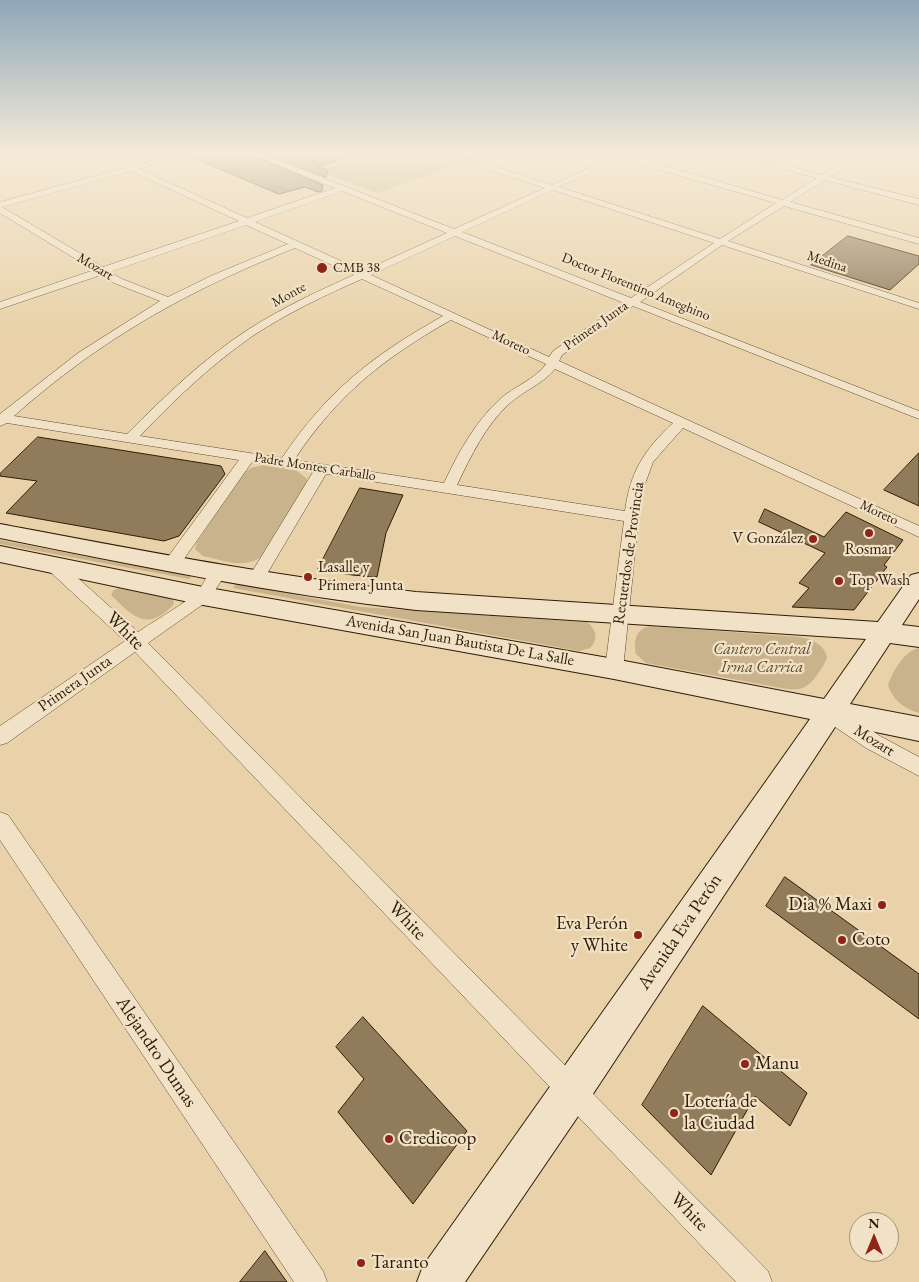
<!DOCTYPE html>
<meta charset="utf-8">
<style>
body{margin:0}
#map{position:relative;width:919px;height:1282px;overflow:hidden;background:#e9d2a9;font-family:"EB Garamond",serif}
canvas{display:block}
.north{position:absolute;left:849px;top:1212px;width:50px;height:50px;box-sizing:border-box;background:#f1e2c7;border:1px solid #a39379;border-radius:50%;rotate:0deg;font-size:14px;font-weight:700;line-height:20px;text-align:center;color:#2f1c04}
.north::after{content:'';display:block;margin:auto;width:18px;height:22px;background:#8f2418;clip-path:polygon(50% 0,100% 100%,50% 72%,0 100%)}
</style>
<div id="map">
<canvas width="919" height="1282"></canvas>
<div class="north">N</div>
</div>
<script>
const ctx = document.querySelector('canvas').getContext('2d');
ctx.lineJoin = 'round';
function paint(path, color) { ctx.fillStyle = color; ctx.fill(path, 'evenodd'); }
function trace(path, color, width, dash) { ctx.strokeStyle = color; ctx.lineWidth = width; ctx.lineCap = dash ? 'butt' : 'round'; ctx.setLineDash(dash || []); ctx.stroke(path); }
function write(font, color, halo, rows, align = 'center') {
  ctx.font = font + ' "EB Garamond",serif'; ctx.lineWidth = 4.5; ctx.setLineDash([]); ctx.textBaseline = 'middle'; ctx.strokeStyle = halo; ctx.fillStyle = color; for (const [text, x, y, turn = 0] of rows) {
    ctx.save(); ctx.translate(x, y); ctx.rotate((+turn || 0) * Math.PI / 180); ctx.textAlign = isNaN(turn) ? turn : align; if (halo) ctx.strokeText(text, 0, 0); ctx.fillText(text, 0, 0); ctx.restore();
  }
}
paint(new Path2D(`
 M 367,155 L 466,155 L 475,158 L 377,193 L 318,171 Z
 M 264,465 L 297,471 L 307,479 L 306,484 L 262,556 C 245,570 222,560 203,556 L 195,549 L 197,542 L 244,473 L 251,468 Z
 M 0,540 L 191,576 L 191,577 L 189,579 L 0,544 Z
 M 236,584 L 361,607 L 587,622 C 596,629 599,639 590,648 L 579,651 L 233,588 Z
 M 119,588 L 170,598 L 173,600 L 174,604 C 148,633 132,616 111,595 L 114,590 Z
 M 650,626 L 800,637 C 812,639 824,644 827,657 C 825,664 821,669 817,675 C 807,690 797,691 781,688 L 646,663 L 636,654 C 633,641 636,629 650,626 Z
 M 919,648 L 919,713 C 904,709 893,700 888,685 C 893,671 904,651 919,648 Z`), '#c9b38d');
const building = new Path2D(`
 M 187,155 L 251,155 L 323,185 L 322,191 L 318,192 L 305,187 L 279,194 Z
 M 269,155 L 343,155 L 344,158 L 318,167 L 328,170 L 326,177 Z
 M 848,236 L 919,256 L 919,264 L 890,290 L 811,265 Z
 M 38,437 L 221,466 L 225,474 L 179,536 L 164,541 L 6,513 L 37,481 L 0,476 L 0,474 Z
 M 919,453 L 919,506 L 884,490 Z
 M 360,488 L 403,495 L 386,533 L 377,577 L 352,575 L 318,569 Z
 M 765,509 L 824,537 L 846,512 L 903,540 L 884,565 L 887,567 L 854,610 L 792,607 L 809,588 L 799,583 L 825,553 L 759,522 Z
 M 785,877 L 919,974 L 919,1019 L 766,906 Z
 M 703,1006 L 807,1093 L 790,1126 L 755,1096 L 711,1175 L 642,1105 Z
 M 363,1017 L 467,1131 L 413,1204 L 338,1112 L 364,1079 L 336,1047 Z
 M 265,1251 L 287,1282 L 240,1282 Z`);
paint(building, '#907b5a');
trace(building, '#2f1c04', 1);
const street = new Path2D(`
 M 99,155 L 109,155 L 133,166 L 171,155 L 184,155 L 139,169 L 247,218 L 335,188 L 253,155 L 264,155 L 454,229 L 545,188 L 467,163 L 466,161 L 470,159 L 552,185 L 613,157 L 610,155 L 628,155 L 782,200 L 817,178 L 733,155 L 746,155 L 822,175 L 854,155 L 863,155 L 830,177 L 919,199 L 919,205 L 825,180 L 790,202 L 919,238 L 919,244 L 784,206 L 728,241 L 919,303 L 919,309 L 722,245 L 640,302 L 919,411 L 919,419 L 633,306 L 562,355 L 559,361 L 919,526 L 919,537 L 683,428 L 653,462 L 641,495 L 623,669 L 620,674 L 614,676 L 608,674 L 605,669 L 624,521 L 326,474 L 261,584 L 255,586 L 249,584 L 247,580 L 313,472 L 252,462 L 177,569 L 171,571 L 165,569 L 163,565 L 165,561 L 239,460 L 7,423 L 0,426 L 0,414 L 78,353 L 160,301 L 114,283 L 101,275 L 0,309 L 0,302 L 94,270 L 0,213 L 0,202 L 125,168 ZM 621,159 L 776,203 L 720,239 L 559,187 ZM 131,171 L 239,221 L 103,267 L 2,207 ZM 553,190 L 714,243 L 631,298 L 462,232 ZM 342,191 L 447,233 L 363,271 L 255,222 ZM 246,225 L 288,244 L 213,275 L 168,297 L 122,279 L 110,272 ZM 455,236 L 624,303 L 553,351 L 549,357 L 371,275 ZM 295,248 L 354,275 C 318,291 282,308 249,329 C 204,358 165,396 127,434 L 14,416 C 102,338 187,291 295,248 ZM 362,279 L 443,316 C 373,355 327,391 282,458 L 140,436 C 175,399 212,364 254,335 C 288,313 325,295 362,279 ZM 451,320 L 546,364 C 537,378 512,388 500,399 C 475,422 458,453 444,483 L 294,460 C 338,394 384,358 451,320 ZM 555,369 L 673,423 C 644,450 630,472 625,511 L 457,485 C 471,456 485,426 509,404 C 523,391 543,384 555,369 Z
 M 53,559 L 59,561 L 138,632 C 154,621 183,605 197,592 C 206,583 208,564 224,569 L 226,573 L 209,600 L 148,643 L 768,1271 L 772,1282 L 736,1282 L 135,652 L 7,743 L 0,745 L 0,726 L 125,641 L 47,569 L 45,565 L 47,561 Z
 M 832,706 L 839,708 L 880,736 L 919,757 L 919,776 L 866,748 L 825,720 L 822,714 L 825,708 Z
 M 0,812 L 8,815 L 323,1271 L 327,1282 L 294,1282 L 0,840 Z`);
const secondary = new Path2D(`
 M 0,524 C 138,550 276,577 416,592 L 878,622 L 911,575 L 919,573 L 919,599 L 902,625 L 919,627 L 919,647 L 890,643 L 850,704 L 919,717 L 919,741 L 837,724 L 585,1106 L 465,1282 L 417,1282 L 423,1266 L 810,719 L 614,679 L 203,605 L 0,562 L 0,546 L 203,587 L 614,659 L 824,699 L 866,639 L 416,610 C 276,594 138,566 0,538 Z`);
trace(street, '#5e4a2d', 1);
trace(secondary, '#2f1c04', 2);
paint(street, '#f1e2c7');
paint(secondary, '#f1e2c7');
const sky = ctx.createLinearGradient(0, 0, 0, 335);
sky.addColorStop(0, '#8fa7b8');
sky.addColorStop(0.46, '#f5ebd8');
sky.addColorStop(1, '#f5ebd800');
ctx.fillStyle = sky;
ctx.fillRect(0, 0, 919, 335);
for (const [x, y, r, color] of [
 [322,268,6,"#8f2418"],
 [869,533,5,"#8f2418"],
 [813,539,5,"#8f2418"],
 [308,577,5,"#8f2418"],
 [839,581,5,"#8f2418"],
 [882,905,5,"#8f2418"],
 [638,935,5,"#8f2418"],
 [842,940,5,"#8f2418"],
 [745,1064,5,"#8f2418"],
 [674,1113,5,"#8f2418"],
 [389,1139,5,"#8f2418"],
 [361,1263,5,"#8f2418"]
]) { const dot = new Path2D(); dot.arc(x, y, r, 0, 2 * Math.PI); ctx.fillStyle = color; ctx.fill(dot); trace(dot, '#f1e2c7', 2); }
write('14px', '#2f1c04', '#f1e2c7', [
 ["Medina",827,262,18],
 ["Mozart",95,267,31],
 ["Doctor Florentino Ameghino",636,287,22],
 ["Monte",289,295,-29],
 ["Primera Junta",596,326,-35],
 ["Moreto",511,343,25],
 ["Padre Montes Carballo",315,467,9],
 ["Moreto",879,513,25]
]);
write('14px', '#2f1c04', '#f1e2c7', [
 ["CMB 38",333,268]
], 'left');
write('16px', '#2f1c04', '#f1e2c7', [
 ["V González",803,539,"right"],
 ["Rosmar",869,550,"center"],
 ["Lasalle y",318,568],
 ["Primera Junta",318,586],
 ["Top Wash",849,581]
], 'left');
write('16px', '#2f1c04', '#f1e2c7', [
 ["Recuerdos de Provincia",629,553,-82],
 ["Avenida San Juan Bautista De La Salle",460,641,10],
 ["Primera Junta",75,684,-35],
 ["Mozart",874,741,32]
]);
write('italic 16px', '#5d492d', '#f1e2c7', [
 ["Cantero Central",762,650],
 ["Irma Carrica",762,668]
]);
write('19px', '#2f1c04', '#f1e2c7', [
 ["White",125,631,45],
 ["White",407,921,46],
 ["Avenida Eva Perón",680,932,-56],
 ["Alejandro Dumas",156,1052,56],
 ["White",689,1212,46]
]);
write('19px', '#2f1c04', '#f1e2c7', [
 ["Dia % Maxi",872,905,"right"],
 ["Eva Perón",628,924,"right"],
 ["y White",628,946,"right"],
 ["Coto",852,940],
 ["Manu",755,1064],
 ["Lotería de",684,1102],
 ["la Ciudad",684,1124],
 ["Credicoop",399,1139],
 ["Taranto",371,1263]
], 'left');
</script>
